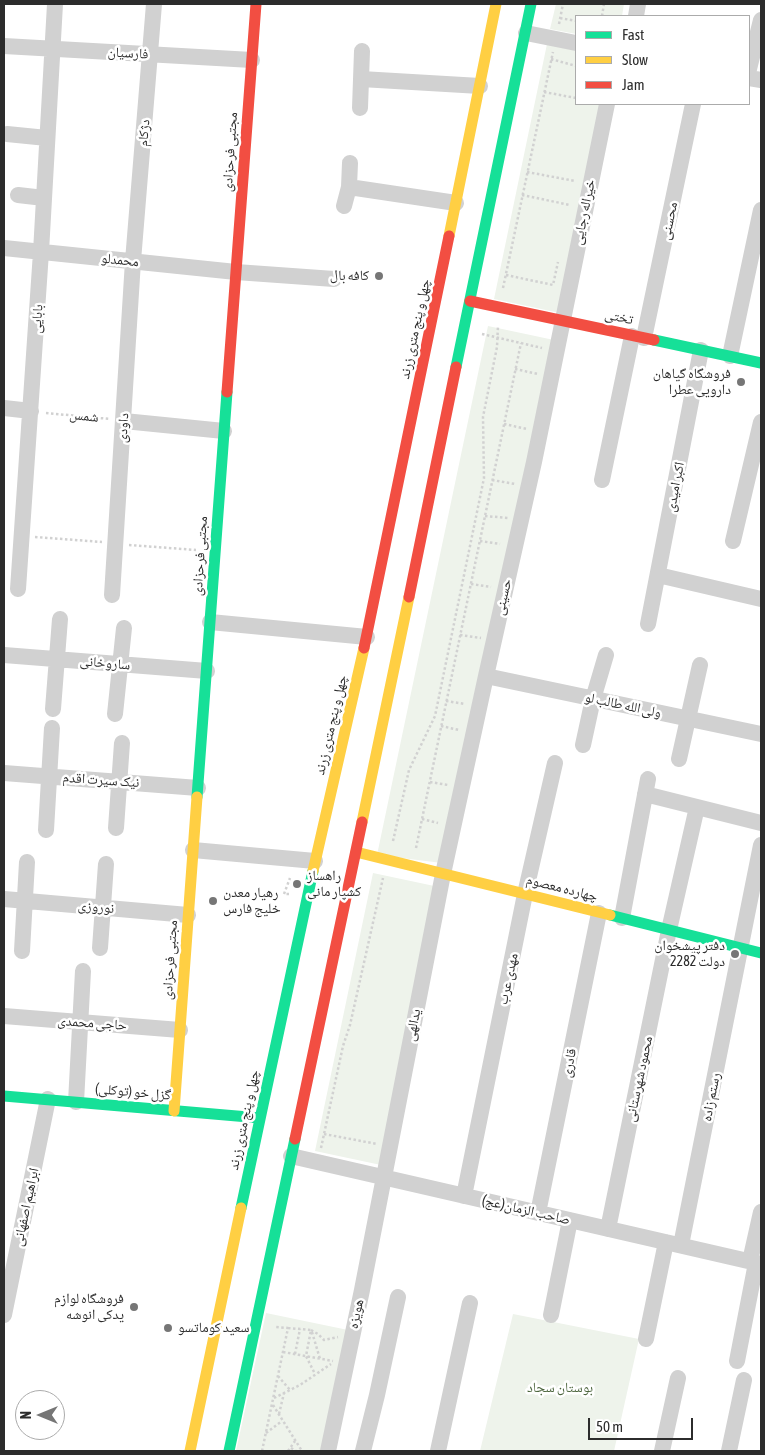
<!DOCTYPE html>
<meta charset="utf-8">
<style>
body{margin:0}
#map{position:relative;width:765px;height:1455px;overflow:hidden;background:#fff;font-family:"Asap Condensed",sans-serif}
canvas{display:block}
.frame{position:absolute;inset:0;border:5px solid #2c2c2c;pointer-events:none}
.legend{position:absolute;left:575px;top:15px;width:175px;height:90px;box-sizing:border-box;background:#fff;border:1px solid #ababab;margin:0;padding:6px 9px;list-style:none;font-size:15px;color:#2c2c2c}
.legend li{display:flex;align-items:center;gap:10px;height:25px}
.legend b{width:25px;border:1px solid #ababab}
.north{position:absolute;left:15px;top:1390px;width:50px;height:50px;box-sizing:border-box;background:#fff;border:1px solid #ababab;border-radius:50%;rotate:270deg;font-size:14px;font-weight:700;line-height:20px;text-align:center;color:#2c2c2c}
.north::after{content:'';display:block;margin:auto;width:18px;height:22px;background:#767676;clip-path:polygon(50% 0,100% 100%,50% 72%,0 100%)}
.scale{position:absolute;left:588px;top:1418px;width:105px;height:22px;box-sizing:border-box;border:2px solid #2c2c2c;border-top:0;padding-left:6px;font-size:15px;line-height:18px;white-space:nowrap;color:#2c2c2c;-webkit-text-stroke:4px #fff;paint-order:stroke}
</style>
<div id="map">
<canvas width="765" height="1455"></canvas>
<div class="frame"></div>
<ul class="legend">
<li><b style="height:6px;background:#16e098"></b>Fast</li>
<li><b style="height:6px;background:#ffcf43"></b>Slow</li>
<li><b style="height:6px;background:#f24e42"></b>Jam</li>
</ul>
<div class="north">N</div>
<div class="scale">50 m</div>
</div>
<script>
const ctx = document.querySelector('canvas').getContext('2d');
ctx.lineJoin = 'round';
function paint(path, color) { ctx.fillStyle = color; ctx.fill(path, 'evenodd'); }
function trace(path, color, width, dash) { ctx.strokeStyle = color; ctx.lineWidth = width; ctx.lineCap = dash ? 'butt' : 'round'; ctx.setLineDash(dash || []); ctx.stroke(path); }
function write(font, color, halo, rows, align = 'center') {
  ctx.font = font + ' "Asap Condensed","Noto Naskh Arabic",sans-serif'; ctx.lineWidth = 5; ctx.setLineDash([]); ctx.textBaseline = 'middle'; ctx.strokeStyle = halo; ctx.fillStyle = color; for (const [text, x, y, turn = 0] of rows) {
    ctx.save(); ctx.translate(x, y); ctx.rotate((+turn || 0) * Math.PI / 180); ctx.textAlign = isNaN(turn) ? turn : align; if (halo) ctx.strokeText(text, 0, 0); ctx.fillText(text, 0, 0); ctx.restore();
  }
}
paint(new Path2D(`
 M 556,4 L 624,4 L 622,16 L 576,16 L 576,34 L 550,29 Z
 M 547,44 L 576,50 L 576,104 L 604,104 L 560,313 L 494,299 Z
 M 488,326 L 554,340 L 442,863 L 377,855 Z
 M 373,873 L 439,887 L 381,1165 L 315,1151 Z
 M 266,1313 L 348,1330 L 321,1451 L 236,1451 Z
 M 513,1314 L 639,1339 L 614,1451 L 480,1451 Z`), '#eef3eb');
trace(new Path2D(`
 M 602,16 L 604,4
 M 560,18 L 576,21
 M 559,24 L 563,4
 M 551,59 L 576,66
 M 544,92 L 576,98
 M 527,172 L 575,181
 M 522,195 L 570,205
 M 506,275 L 553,285 L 558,262
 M 503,288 L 553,52
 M 482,334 L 542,348
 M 515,369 L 538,374
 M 46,413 L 110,419
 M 504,424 L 527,429
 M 492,480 L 515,484
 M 485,516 L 508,518
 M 35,537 L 102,542
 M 480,541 L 500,544
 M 129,545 L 196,550
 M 471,584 L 491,587
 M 460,635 L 481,638
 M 446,701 L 465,704
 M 441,726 L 459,730
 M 430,782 L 448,785
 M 422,819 L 438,823
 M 393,841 L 409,770 L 435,716 L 484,478 L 483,417 L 497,347 L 498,326
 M 416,848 L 521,343
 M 289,894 L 284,894 L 290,878
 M 324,1134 L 377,1144
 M 321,1148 L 343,1046 L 350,1025 L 383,878
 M 288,1328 L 311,1330 L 306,1356 L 315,1374
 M 311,1330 L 318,1334 L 324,1340 L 338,1337
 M 312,1332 L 320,1359
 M 283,1352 L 333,1361
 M 295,1354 L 300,1329
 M 278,1376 L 290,1390
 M 274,1398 L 300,1385 L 331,1364
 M 273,1405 L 302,1451
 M 279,1414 L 284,1393
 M 266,1433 L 282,1421
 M 291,1448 L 296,1451
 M 262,1451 L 288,1328 L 276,1327
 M 288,1451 L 295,1441`), '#d1d1d1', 2.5, [2.5, 2.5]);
trace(new Path2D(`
 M 636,16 L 638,4
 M 526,33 L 576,43
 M 4,46 L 252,60
 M 749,69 L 761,20
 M 749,78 L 761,80
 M 361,79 L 480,86
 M 360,108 L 362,51
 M 7,134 L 47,138
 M 349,187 L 456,203
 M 18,195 L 44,198
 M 344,206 L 349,187 L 350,163
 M 4,248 L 236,272 L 334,279
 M 644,338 L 693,104
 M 730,356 L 761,210
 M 4,408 L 31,411
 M 124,421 L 224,431
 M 602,480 L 632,336
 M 733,541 L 761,422
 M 658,575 L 761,599
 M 18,589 L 41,252 L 55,4
 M 112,595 L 133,261 L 154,4
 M 210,622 L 367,637
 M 648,624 L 701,350
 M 4,655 L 207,671
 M 486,676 L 761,734
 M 53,709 L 60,619
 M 115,714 L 124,628
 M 583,745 L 593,699 L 606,655
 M 679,759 L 700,665
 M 4,773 L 198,788
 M 645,794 L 761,823
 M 116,828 L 122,743
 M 46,830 L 52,728
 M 193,850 L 315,861
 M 4,899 L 188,915
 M 622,918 L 648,779
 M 100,948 L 106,864
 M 22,951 L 27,862
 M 4,1016 L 180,1030
 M 76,1102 L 83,971
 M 291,1156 L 761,1264
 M 464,1196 L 525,894 L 555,763
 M 538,1213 L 599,913
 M 608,1229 L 669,930 L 697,807
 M 681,1245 L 761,845
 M 750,1261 L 761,1212
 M 4,1315 L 48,1099
 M 551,1315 L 570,1220
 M 646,1339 L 666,1242
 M 737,1361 L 756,1263
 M 328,1451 L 362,1290 L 443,874 L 486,676 L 534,462 L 607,104
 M 363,1451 L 377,1395 L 398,1297
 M 438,1451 L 470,1303
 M 662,1451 L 678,1378
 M 729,1451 L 744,1380`), '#d1d1d1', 16);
trace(new Path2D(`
 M 654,340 L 761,363
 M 456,367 L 531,4
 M 197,797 L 227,392
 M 610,915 L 761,953
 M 4,1096 L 260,1118
 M 241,1208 L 313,871
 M 229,1451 L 295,1139`), '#16e098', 11);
trace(new Path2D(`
 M 449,236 L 496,4
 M 362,822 L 409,597
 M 356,852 L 610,915
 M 313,871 L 364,648
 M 174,1111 L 197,797
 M 190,1451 L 241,1208`), '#ffcf43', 11);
trace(new Path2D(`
 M 470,301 L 654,340
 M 227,392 L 256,4
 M 409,597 L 456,367
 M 364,648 L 449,236
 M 295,1139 L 362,822`), '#f24e42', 11);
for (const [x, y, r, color] of [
 [379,276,5,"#767676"],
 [741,382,5,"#767676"],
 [297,884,5,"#767676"],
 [213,901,5,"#767676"],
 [735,954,5,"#767676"],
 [134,1307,5,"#767676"],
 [168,1328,5,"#767676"]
]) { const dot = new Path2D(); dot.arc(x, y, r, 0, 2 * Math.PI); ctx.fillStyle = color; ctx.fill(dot); trace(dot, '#fff', 2); }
write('14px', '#2c2c2c', '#fff', [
 ["فارسیان",128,53,3],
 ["دژکام",144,133,-85],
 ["مجتبی فرحزادی",230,152,-86],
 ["خیراله رجایی",584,212,-78],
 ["محسنی",669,221,-78],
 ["محمدلو",120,260,6],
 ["تختی",619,317,12],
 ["بابایی",37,319,-86],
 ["چهل و پنج متری زرند",415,329,-78],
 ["شمس",84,416,6],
 ["داودی",123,428,-86],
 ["اکبر امیدی",675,487,-79],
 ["مجتبی فرحزادی",200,556,-86],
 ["حسینی",503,597,-77],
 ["ساروخانی",105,663,5],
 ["ولی الله طالب لو",623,705,12],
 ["چهل و پنج متری زرند",331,725,-77],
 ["نیک سیرت اقدم",101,780,4],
 ["چهارده معصوم",562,888,14],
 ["نوروزی",96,907,5],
 ["مجتبی فرحزادی",170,960,-86],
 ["مهدی عرب",508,979,-78],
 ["حاجی محمدی",92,1023,4],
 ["یدالهی",413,1025,-79],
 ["قادری",569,1063,-79],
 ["محمود شهرستانی",639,1079,-78],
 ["گزل خو (توکلی)",133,1092,5],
 ["رستم زاده",711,1097,-79],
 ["چهل و پنج متری زرند",244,1120,-78],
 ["ابراهیم اصفهانی",26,1207,-78],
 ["صاحب الزمان(عج)",526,1210,13],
 ["هویزه",356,1314,-78]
]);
write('14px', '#2c2c2c', '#fff', [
 ["کافه بال",369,276],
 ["فروشگاه گیاهان",731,374],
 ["دارویی عطرا",731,390],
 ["راهساز",307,876,"left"],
 ["کشپار مانی",307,892,"left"],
 ["رهیار معدن",223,893,"left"],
 ["خلیج فارس",223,909,"left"],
 ["دفتر پیشخوان",725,946],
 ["دولت 2282",725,962],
 ["فروشگاه لوازم",124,1299],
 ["یدکی انوشه",124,1315],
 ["سعید کوماتسو",178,1328,"left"]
], 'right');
write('14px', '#4c653d', '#fff', [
 ["بوستان سجاد",560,1388]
]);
</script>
